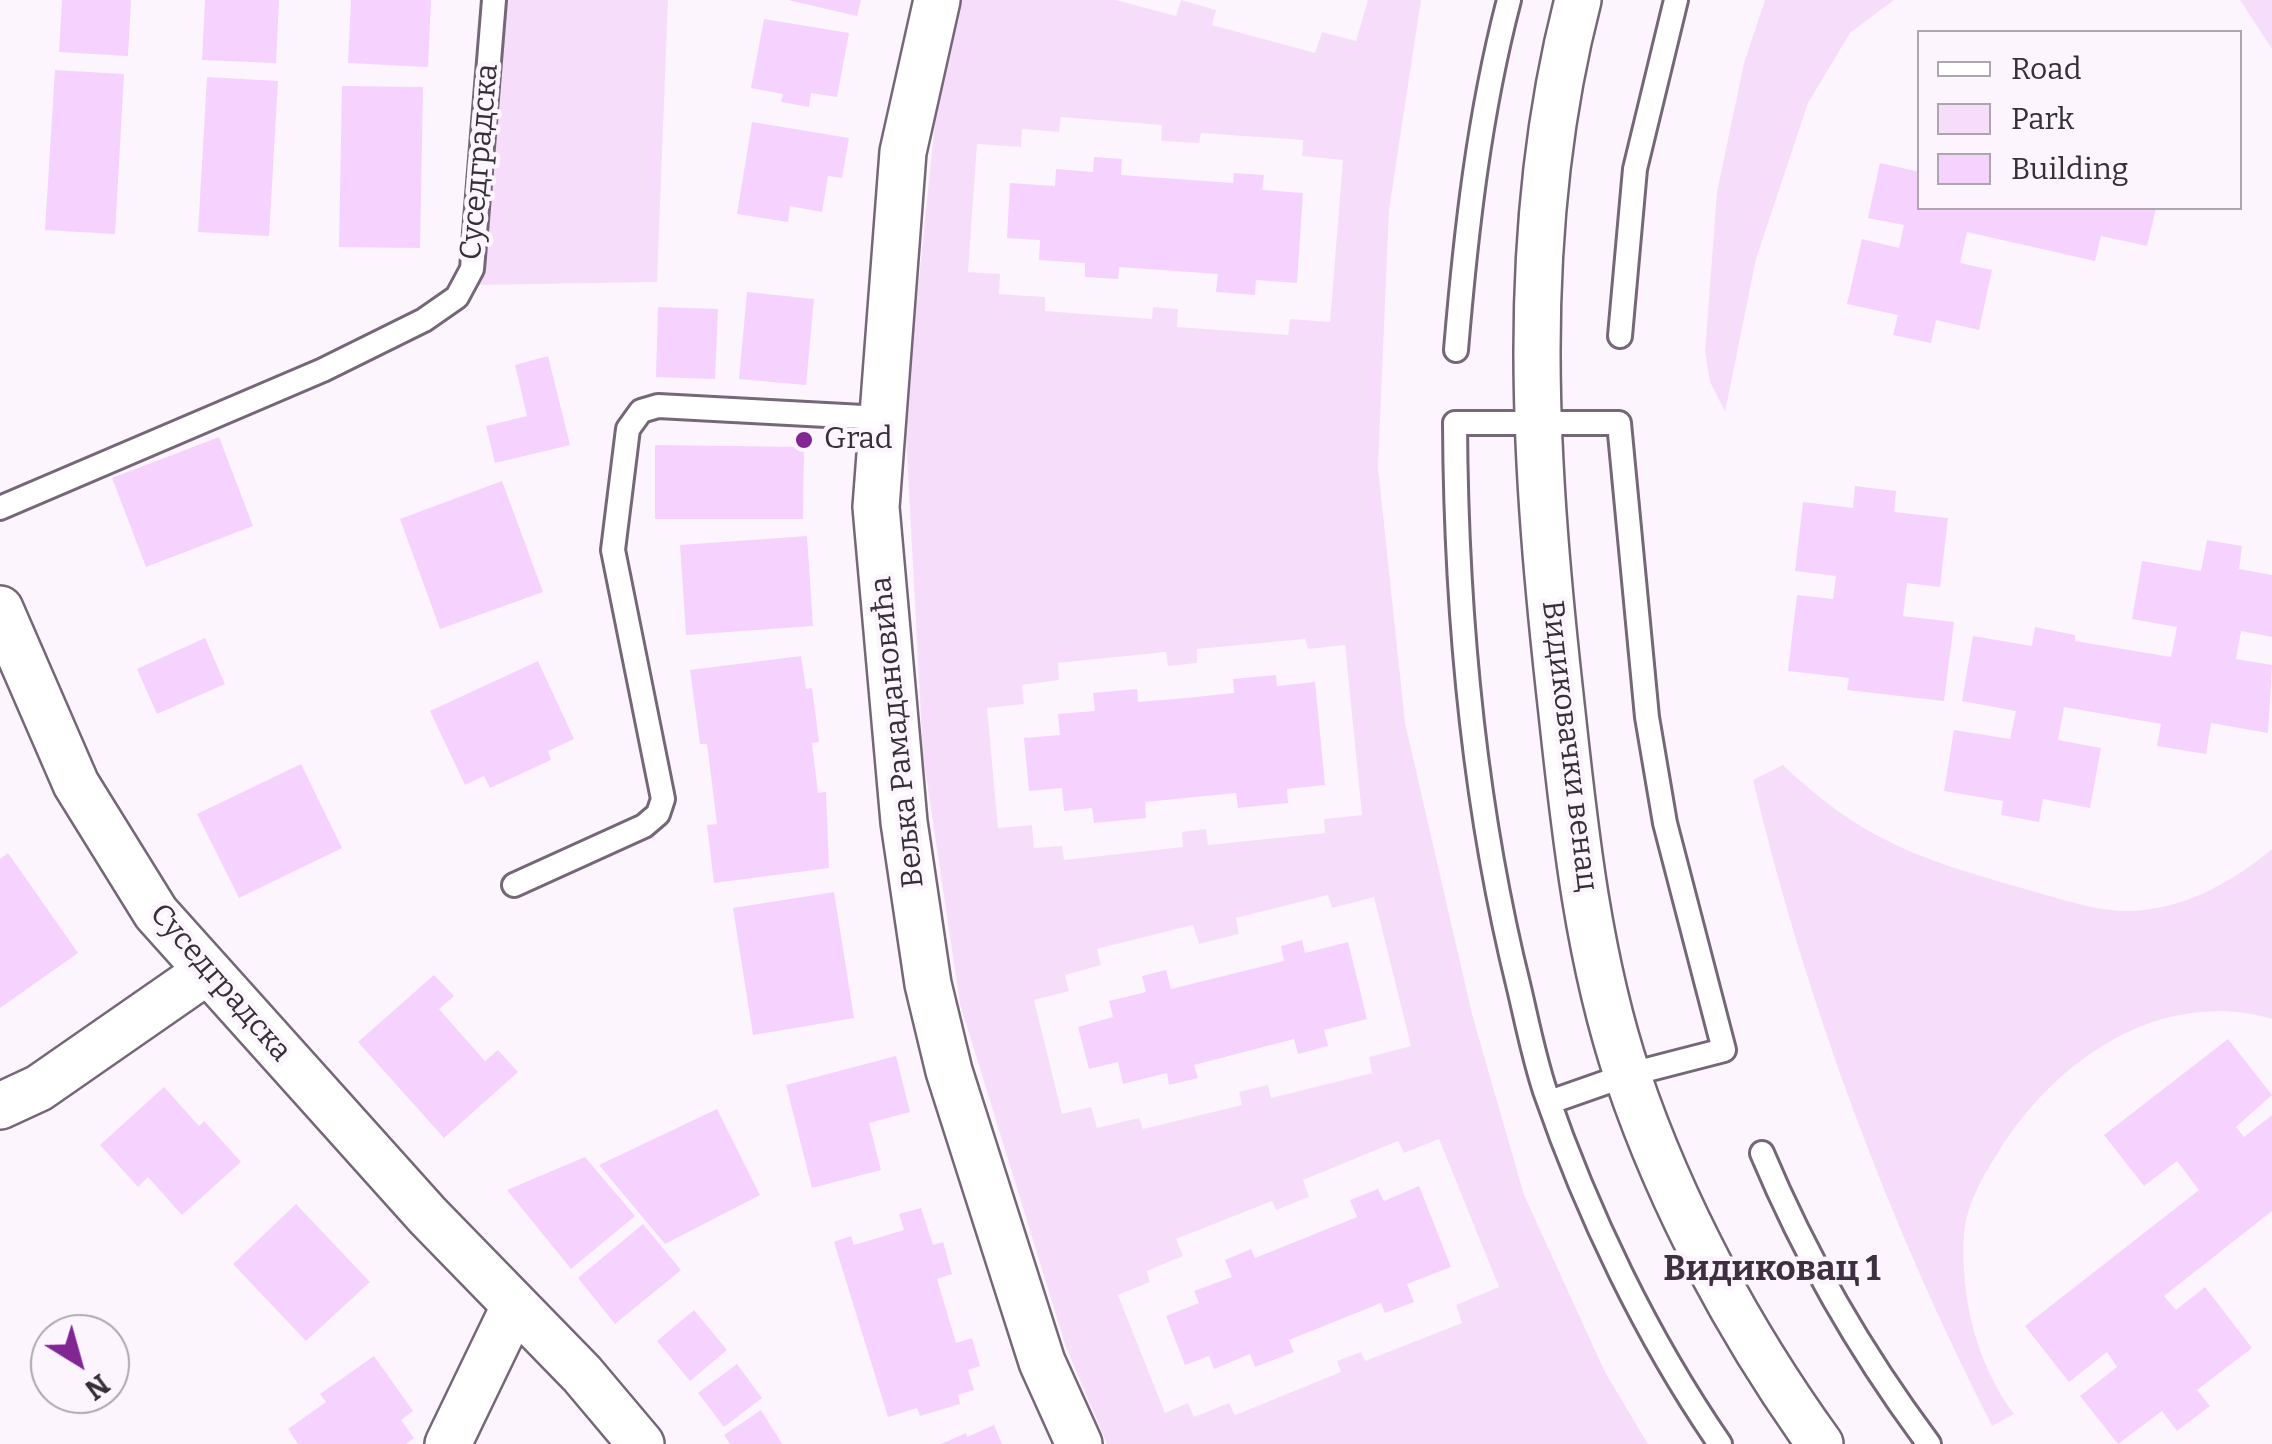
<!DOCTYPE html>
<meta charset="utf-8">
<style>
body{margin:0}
#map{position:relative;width:2272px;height:1444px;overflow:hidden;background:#fcf5fe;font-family:Bitter,serif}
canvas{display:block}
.legend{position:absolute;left:1917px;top:30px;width:325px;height:180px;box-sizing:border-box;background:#fcf5fe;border:2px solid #aca6ae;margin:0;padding:12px 18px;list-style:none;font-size:30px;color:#352f37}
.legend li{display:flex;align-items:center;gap:20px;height:50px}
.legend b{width:50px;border:2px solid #aca6ae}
.north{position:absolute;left:30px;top:1314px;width:100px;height:100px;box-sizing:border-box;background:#fcf5fe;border:2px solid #aca6ae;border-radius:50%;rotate:143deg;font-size:28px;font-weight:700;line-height:40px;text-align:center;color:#352f37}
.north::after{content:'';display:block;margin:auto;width:35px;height:45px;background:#812693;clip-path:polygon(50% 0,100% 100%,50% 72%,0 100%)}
</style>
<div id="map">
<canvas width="2272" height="1444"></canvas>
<ul class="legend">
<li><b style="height:12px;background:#fff"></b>Road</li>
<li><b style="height:28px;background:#f6defb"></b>Park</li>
<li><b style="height:28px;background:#f6d2ff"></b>Building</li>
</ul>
<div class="north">N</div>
</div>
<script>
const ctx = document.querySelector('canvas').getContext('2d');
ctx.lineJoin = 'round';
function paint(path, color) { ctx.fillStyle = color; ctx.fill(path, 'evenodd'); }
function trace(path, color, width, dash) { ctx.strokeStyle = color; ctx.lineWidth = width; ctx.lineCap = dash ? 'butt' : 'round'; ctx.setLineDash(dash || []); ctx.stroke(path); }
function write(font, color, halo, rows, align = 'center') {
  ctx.font = font + ' Bitter,serif'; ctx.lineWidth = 9; ctx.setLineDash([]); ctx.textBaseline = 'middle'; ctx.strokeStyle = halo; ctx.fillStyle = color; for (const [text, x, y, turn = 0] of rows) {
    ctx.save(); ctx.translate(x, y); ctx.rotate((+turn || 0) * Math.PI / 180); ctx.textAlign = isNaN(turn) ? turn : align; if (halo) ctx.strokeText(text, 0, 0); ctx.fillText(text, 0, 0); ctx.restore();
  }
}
paint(new Path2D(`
 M 501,0 L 668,0 L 657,282 L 477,285 Z
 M 958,0 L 1116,0 L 1176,16 L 1181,0 L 1216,10 L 1212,25 L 1315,53 L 1322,32 L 1356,41 L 1368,0 L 1421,0 L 1389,210 L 1378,467 L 1405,723 L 1472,1014 L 1524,1195 L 1605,1372 L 1648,1444 L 1107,1444 L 1066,1347 L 960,1004 L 923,755 L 905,416 L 938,93 ZM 1061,117 L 1162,125 L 1161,141 L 1199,143 L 1201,133 L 1303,140 L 1302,156 L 1343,160 L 1330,322 L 1290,319 L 1288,335 L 1177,327 L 1178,309 L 1153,307 L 1152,319 L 1045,311 L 1045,297 L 999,294 L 1000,274 L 968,272 L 977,144 L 1021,147 L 1022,129 L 1059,132 ZM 1305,639 L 1308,649 L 1345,645 L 1362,815 L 1324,819 L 1325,833 L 1208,845 L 1206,829 L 1182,832 L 1183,847 L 1064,860 L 1062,846 L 1034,848 L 1032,825 L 998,828 L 987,708 L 1024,704 L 1022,685 L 1059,680 L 1058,663 L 1166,652 L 1168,666 L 1197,663 L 1197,649 ZM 1328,895 L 1332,908 L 1374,897 L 1411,1046 L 1369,1057 L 1372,1073 L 1271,1098 L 1268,1085 L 1239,1092 L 1242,1105 L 1143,1129 L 1139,1118 L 1097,1128 L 1091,1107 L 1062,1114 L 1034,1000 L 1069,991 L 1065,975 L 1101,965 L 1097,949 L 1193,925 L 1199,944 L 1239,934 L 1236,918 ZM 1439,1139 L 1499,1287 L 1456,1305 L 1462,1323 L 1365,1361 L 1361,1352 L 1337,1361 L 1341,1372 L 1235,1415 L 1229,1403 L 1194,1417 L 1188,1403 L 1165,1413 L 1118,1295 L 1150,1282 L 1147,1271 L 1183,1256 L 1176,1239 L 1272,1201 L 1276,1210 L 1309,1197 L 1303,1180 L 1398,1141 L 1404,1153 Z
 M 1765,0 L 1894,0 L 1850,33 L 1808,103 L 1756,259 L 1725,412 L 1710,382 L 1705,352 L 1717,192 L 1744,63 Z
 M 2240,0 L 2272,0 L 2272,49 Z
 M 1783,765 C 1871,849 1933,862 2046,895 C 2078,904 2108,914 2143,910 C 2191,905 2235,880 2272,849 L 2272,1019 C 2160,987 2056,1060 1999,1151 C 1983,1176 1966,1205 1964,1235 C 1960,1297 1977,1365 2014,1414 L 1992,1426 C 1888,1222 1806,1003 1753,780 Z`), '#f6defb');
paint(new Path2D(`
 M 62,0 L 131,0 L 128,56 L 59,52 Z
 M 205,0 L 279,0 L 276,63 L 202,60 Z
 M 351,0 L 431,0 L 428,67 L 348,63 Z
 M 788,0 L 861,0 L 857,16 Z
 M 764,19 L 849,33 L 837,97 L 811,93 L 809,107 L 781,102 L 783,94 L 751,88 Z
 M 55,70 L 124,74 L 115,234 L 45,230 Z
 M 207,77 L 278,81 L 269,236 L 198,232 Z
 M 342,86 L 423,87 L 420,248 L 339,247 Z
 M 752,122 L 849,138 L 842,178 L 828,176 L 822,212 L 790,206 L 788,222 L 737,214 Z
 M 1094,157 L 1122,159 L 1121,175 L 1233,183 L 1234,173 L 1264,175 L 1262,190 L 1303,193 L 1297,283 L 1256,280 L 1255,295 L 1216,292 L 1218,274 L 1119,267 L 1118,279 L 1085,277 L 1085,263 L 1039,260 L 1040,240 L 1007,238 L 1010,183 L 1055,186 L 1056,169 L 1093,172 Z
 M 1880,163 L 1920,172 L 1920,208 L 2156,208 L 2147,246 L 2101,236 L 2095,261 L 1967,232 L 1960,263 L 1992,270 L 1979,330 L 1936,320 L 1931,343 L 1893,335 L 1898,315 L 1847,304 L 1862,239 L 1899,248 L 1904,225 L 1868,218 Z
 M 747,292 L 814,299 L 806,385 L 739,379 Z
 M 658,307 L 718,309 L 715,379 L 656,377 Z
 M 548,356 L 570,445 L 495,463 L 486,426 L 527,416 L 515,365 Z
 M 219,437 L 253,526 L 146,567 L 112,478 Z
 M 655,445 L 804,447 L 803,519 L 655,519 Z
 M 502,481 L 543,592 L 440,629 L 400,519 Z
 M 1855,486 L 1896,491 L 1894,512 L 1948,518 L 1940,587 L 1907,583 L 1903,616 L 1954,622 L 1944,701 L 1847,690 L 1849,678 L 1788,671 L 1797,595 L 1833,599 L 1836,576 L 1795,571 L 1803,502 L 1853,508 Z
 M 807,536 L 813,626 L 686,635 L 680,545 Z
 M 2207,540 L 2242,546 L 2239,569 L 2272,575 L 2272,637 L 2241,631 L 2236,659 L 2272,665 L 2268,733 L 2211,723 L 2206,754 L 2157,746 L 2161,724 L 2064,707 L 2058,740 L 2101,748 L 2090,808 L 2043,799 L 2039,822 L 2001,815 L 2003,801 L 1944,791 L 1954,730 L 2010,739 L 2016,711 L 1962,701 L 1973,636 L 2032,646 L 2035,627 L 2075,635 L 2075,641 L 2171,657 L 2177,627 L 2132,619 L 2142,561 L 2201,571 Z
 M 205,638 L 225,684 L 157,714 L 137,669 Z
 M 801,656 L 806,689 L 812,688 L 819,742 L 812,743 L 818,793 L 826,792 L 829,868 L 714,883 L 707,825 L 717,824 L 707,744 L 700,744 L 690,670 Z
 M 538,661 L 574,739 L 548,751 L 551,760 L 490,788 L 484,776 L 465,785 L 430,711 Z
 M 1276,675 L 1277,686 L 1315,682 L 1325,785 L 1287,789 L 1288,803 L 1238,808 L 1236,793 L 1145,802 L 1146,818 L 1094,823 L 1092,808 L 1064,811 L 1062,788 L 1029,791 L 1024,738 L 1060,735 L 1058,714 L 1095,711 L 1093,693 L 1137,689 L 1138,702 L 1186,698 L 1234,693 L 1233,679 Z
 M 301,764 L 342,848 L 239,898 L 197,814 Z
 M 8,853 L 78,953 L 0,1008 L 0,859 Z
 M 834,892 L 854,1018 L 753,1035 L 733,908 Z
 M 1302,940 L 1305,953 L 1348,942 L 1367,1019 L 1324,1030 L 1328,1046 L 1298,1054 L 1294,1039 L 1194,1065 L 1198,1078 L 1169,1085 L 1167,1073 L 1123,1084 L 1118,1062 L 1089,1069 L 1078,1027 L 1113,1017 L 1109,1001 L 1146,992 L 1142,976 L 1166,970 L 1171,989 L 1284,961 L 1281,946 Z
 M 434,975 L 454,996 L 439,1009 L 485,1061 L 498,1050 L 518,1072 L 444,1138 L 358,1042 Z
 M 2228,1039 L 2272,1095 L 2236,1127 L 2244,1137 L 2272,1115 L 2272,1211 L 2164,1296 L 2176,1310 L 2205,1287 L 2252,1348 L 2197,1390 L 2210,1406 L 2177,1431 L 2162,1411 L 2118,1444 L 2080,1396 L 2117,1367 L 2107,1352 L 2069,1382 L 2025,1326 L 2199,1190 L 2177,1161 L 2144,1186 L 2104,1135 Z
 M 896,1056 L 910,1112 L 869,1123 L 881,1170 L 812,1188 L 786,1085 Z
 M 164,1087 L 199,1126 L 204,1121 L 241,1162 L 182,1215 L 148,1177 L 138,1187 L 100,1145 Z
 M 717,1109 L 760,1195 L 665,1244 L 599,1165 Z
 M 585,1157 L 635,1216 L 571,1269 L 507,1190 Z
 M 1419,1186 L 1451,1267 L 1407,1284 L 1414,1302 L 1385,1313 L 1381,1303 L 1289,1340 L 1294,1352 L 1255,1367 L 1250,1354 L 1214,1369 L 1209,1356 L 1185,1365 L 1166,1316 L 1199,1303 L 1194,1291 L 1232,1277 L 1225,1260 L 1251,1249 L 1255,1258 L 1357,1217 L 1350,1200 L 1378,1189 L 1384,1201 Z
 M 296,1204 L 370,1282 L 306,1341 L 233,1264 Z
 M 921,1208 L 933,1245 L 943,1242 L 952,1274 L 937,1279 L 956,1343 L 972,1338 L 980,1366 L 968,1370 L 974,1390 L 958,1395 L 960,1404 L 920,1416 L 917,1408 L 888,1417 L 834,1242 L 851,1236 L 854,1245 L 904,1230 L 899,1214 Z
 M 643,1224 L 681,1270 L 615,1324 L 578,1278 Z
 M 694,1310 L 727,1350 L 690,1381 L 657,1341 Z
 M 374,1356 L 413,1411 L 401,1420 L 414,1438 L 406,1444 L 298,1444 L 288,1429 L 326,1402 L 320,1394 Z
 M 737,1364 L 762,1398 L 724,1427 L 698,1393 Z
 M 761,1410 L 782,1444 L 730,1444 L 724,1435 Z
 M 994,1425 L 1002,1444 L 941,1444 L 966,1433 L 967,1437 Z`), '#f6d2ff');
const service = new Path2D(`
 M 1620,336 L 1635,169 L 1676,0
 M 1456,350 C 1466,231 1479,115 1509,0
 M 0,508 L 323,370 L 424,320 L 457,297 L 472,269 L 494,0
 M 514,885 L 644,826 L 658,814 L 663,799 L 613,550 L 628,429 L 641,411 L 658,406 L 882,418
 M 1550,1102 L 1627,1075 L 1724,1050 L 1665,823 L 1647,717 L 1619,423 L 1455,423 C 1456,613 1473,803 1519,988 C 1527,1022 1534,1058 1545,1091 C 1587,1213 1647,1338 1720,1444
 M 1762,1153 C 1806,1258 1861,1353 1929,1444`);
const minor = new Path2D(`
 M 937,0 L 903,152 L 876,507 L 904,822 L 928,984 L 949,1071 L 1042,1362 L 1079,1444
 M 1578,0 C 1517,235 1535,474 1562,713 C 1575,834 1589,961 1628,1077 C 1672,1207 1740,1333 1820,1444
 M 0,609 L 76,784 L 156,913 L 428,1216 L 582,1374 L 641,1444
 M 0,1106 L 39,1088 L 206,972
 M 448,1444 L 514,1307`);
trace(service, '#756678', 28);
trace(minor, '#756678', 50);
trace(service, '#fff', 22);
trace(minor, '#fff', 45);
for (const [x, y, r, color] of [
 [804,440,10,"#812693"]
]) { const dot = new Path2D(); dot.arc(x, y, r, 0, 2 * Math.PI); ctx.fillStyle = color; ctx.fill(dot); trace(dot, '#fcf5fe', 4); }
write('30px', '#352f37', '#fcf5fe', [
 ["Суседградска",480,162,-85],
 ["Вељка Рамадановића",898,732,-96],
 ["Видиковачки венац",1569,746,83],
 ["Суседградска",220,983,49]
]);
write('30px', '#352f37', '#fcf5fe', [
 ["Grad",824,440]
], 'left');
write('bold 35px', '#3e3041', '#fcf5fe', [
 ["Видиковац 1",1772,1270]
]);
</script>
